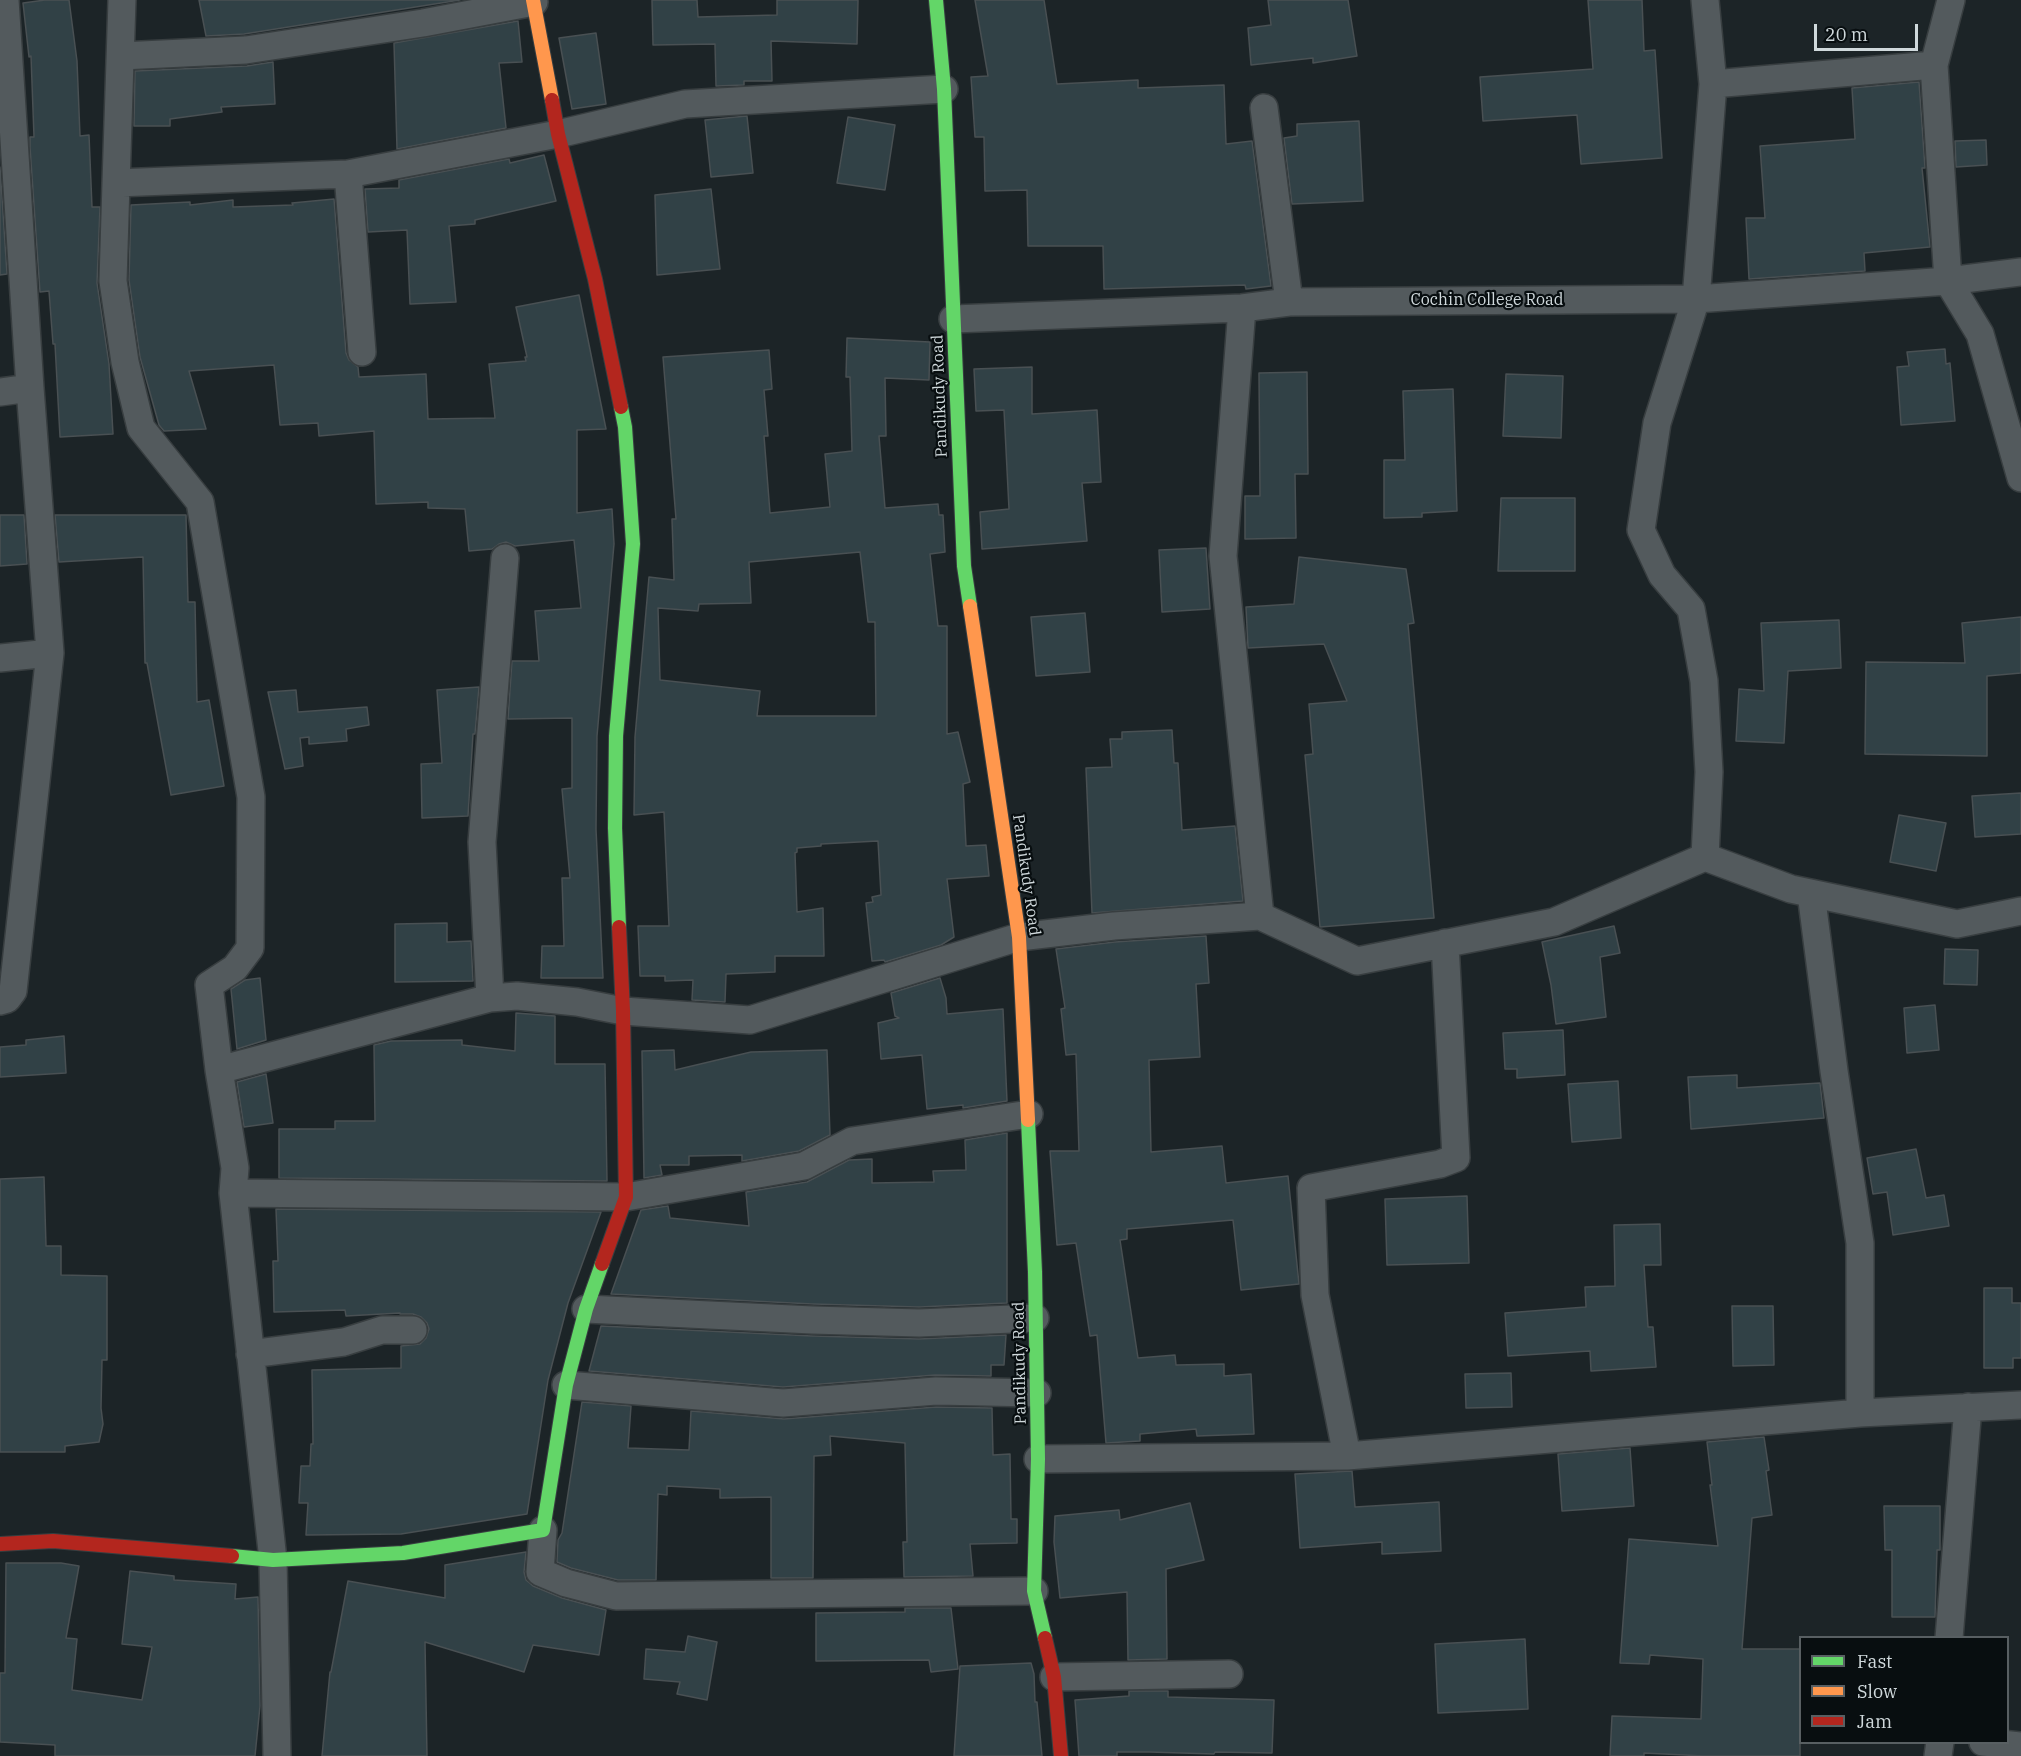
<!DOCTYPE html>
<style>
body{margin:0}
#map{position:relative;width:2021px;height:1756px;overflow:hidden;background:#1c2427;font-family:"IBM Plex Serif",serif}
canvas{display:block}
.legend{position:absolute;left:1799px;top:1636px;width:210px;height:108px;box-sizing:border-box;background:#080e10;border:2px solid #585f62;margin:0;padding:8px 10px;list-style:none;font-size:18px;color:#d0d9dc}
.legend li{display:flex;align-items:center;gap:12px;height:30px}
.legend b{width:30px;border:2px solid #585f62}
.scale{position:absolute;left:1814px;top:24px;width:104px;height:27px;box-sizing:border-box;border:3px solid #d0d9dc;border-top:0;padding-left:8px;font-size:18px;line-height:21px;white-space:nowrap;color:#d0d9dc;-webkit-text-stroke:4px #080e10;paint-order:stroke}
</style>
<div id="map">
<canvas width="2021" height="1756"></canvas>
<ul class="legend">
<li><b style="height:8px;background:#63d668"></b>Fast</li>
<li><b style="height:8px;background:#ff974d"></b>Slow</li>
<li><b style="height:8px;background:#b3261e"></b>Jam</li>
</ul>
<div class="scale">20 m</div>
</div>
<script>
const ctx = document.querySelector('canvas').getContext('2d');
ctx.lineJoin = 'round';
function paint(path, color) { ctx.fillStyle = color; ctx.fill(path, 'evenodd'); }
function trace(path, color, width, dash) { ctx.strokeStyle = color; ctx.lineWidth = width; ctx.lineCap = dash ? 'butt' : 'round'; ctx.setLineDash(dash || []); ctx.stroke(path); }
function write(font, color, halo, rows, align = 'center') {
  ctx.font = font + ' "IBM Plex Serif",serif'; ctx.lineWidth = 4.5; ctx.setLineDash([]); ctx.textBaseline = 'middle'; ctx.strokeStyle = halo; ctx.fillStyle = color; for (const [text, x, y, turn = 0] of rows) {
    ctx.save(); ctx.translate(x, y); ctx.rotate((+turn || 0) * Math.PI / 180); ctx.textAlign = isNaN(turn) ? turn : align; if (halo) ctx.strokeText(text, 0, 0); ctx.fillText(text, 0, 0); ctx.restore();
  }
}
const building = new Path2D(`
 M 45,0 L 69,0 L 77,61 L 80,136 L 89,135 L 92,207 L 100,207 L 97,283 L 109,364 L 113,434 L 60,437 L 55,344 L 53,344 L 49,291 L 40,292 L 30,147 L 30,137 L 34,137 L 31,56 L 29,57 L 23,3 Z
 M 199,0 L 460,0 L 244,34 L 206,36 Z
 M 652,0 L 697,0 L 698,17 L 777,15 L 777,0 L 858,0 L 857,44 L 771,41 L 772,81 L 744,81 L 744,85 L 716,86 L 715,44 L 653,45 Z
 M 975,0 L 1044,0 L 1057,84 L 1138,80 L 1138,88 L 1224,85 L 1226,144 L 1252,141 L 1271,286 L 1246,289 L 1245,285 L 1104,289 L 1103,246 L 1028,246 L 1027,190 L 985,191 L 984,137 L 975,137 L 971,77 L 988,76 Z
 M 1268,0 L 1348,0 L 1357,56 L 1313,63 L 1313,58 L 1251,65 L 1248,28 L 1271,25 Z
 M 1588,0 L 1642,0 L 1644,51 L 1655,50 L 1662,158 L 1581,164 L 1577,115 L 1483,121 L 1480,77 L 1593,69 Z
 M 518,21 L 522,62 L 499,63 L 506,128 L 397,149 L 394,43 Z
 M 596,33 L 606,104 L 572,109 L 559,38 Z
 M 273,62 L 275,104 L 221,107 L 222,112 L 170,119 L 170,126 L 134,126 L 135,71 L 247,66 Z
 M 1919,82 L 1925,168 L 1922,168 L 1930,247 L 1864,253 L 1865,271 L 1749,279 L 1746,218 L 1765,218 L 1760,146 L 1855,139 L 1852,88 Z
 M 747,116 L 753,173 L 711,177 L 705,120 Z
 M 848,117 L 895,125 L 885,190 L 837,183 Z
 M 1359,121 L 1363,201 L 1292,204 L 1284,138 L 1297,136 L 1297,124 Z
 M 1986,140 L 1987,165 L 1956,167 L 1955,141 Z
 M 544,155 L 556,201 L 475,220 L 475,224 L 449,226 L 456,302 L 410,304 L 407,230 L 368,232 L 365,189 L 399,188 L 399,180 L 509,159 L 510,163 Z
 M 0,167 L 7,274 L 0,275 Z
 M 711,189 L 720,269 L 657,275 L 655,195 Z
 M 334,199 L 346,353 L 349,360 L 358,367 L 359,377 L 426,374 L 428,419 L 495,418 L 489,364 L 526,361 L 525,357 L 527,357 L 516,307 L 579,295 L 606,429 L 577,430 L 577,513 L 612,509 L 614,544 L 597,736 L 596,829 L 603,978 L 541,978 L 542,946 L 564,946 L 562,878 L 570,878 L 562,789 L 572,788 L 572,718 L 508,719 L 512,661 L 539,661 L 535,611 L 581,608 L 574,540 L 515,546 L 506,542 L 499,544 L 492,549 L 469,551 L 465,509 L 428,508 L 428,502 L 376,504 L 374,431 L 319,436 L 318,423 L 280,425 L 274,365 L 189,371 L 206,429 L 164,431 L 159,425 L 140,357 L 129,280 L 131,205 L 190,202 L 190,205 L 233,200 L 233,207 L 293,205 L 292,203 Z
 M 847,338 L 930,342 L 929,380 L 885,378 L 886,436 L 879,436 L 885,508 L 938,504 L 939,515 L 943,515 L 945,552 L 930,554 L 938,626 L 947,626 L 947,734 L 958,732 L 970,782 L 963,784 L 966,846 L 986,845 L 989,876 L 947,879 L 954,937 L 941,945 L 885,962 L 884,960 L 872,961 L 866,903 L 873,902 L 872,897 L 881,895 L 878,841 L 821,844 L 821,846 L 797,848 L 797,852 L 795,853 L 797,912 L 823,908 L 824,956 L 775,956 L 775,972 L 726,974 L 725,1002 L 692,1000 L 693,980 L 665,981 L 665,976 L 640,976 L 638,926 L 669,926 L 664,812 L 634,815 L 635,737 L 649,577 L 674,580 L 672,519 L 676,519 L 663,357 L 769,350 L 772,389 L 764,390 L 768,436 L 764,436 L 770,513 L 830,507 L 825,454 L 852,451 L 850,377 L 846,377 ZM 860,552 L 868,622 L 875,622 L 876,716 L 757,716 L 760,691 L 660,680 L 658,608 L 698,611 L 699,604 L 751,603 L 749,562 Z
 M 1945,349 L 1946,364 L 1950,363 L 1955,421 L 1901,425 L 1897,367 L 1909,366 L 1907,352 Z
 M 1032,367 L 1032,414 L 1097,410 L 1101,482 L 1082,483 L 1087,541 L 982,549 L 980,512 L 1009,509 L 1004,410 L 976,411 L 974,369 Z
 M 1307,372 L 1308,474 L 1295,474 L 1296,538 L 1245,539 L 1245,496 L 1260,496 L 1259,373 Z
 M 1506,374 L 1563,376 L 1561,438 L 1503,436 Z
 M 1453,389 L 1457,511 L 1422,513 L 1422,517 L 1384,518 L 1384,460 L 1405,460 L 1403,391 Z
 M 1501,498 L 1575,498 L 1575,571 L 1498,571 Z
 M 0,515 L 24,515 L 27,564 L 0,566 Z
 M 55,515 L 186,515 L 188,602 L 195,602 L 197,702 L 209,700 L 224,786 L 171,795 L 147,663 L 145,663 L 143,557 L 59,562 Z
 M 1206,548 L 1210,609 L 1162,612 L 1159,550 Z
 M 1299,557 L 1406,569 L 1414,623 L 1408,624 L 1434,918 L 1320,927 L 1305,755 L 1313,754 L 1309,704 L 1347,701 L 1324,644 L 1248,648 L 1246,607 L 1294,604 Z
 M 1085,613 L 1090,672 L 1036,676 L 1031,617 Z
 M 2021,617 L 2021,673 L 1987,676 L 1987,756 L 1865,754 L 1866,662 L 1965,663 L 1962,623 Z
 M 1839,620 L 1841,668 L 1788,671 L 1784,743 L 1736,741 L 1739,689 L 1764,691 L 1761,623 Z
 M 479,687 L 475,734 L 473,734 L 468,816 L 422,818 L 421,764 L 442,763 L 437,690 Z
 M 296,690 L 298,712 L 367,707 L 369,725 L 346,729 L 347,741 L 309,744 L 309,737 L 300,738 L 303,766 L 285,769 L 268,692 Z
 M 1172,730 L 1174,763 L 1178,763 L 1182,830 L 1235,826 L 1243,901 L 1092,913 L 1086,768 L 1112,767 L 1110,739 L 1122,739 L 1122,732 Z
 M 2021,793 L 2021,834 L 1975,837 L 1972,796 Z
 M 1899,815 L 1946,823 L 1936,871 L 1890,862 Z
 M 447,923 L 447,942 L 471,941 L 473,981 L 395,982 L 395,924 Z
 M 1614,926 L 1620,953 L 1600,957 L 1606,1017 L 1556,1024 L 1551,985 L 1542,942 Z
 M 1206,936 L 1209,983 L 1196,984 L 1200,1057 L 1149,1060 L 1151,1152 L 1222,1146 L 1226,1183 L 1288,1176 L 1299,1284 L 1241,1290 L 1233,1220 L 1127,1229 L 1127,1239 L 1120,1240 L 1138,1358 L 1175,1355 L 1176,1365 L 1224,1364 L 1224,1376 L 1251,1374 L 1254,1434 L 1197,1436 L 1196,1429 L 1140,1434 L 1140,1441 L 1106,1443 L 1097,1335 L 1090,1336 L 1076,1243 L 1057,1245 L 1050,1151 L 1079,1151 L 1076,1054 L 1066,1055 L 1061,1009 L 1065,1008 L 1056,949 L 1115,942 Z
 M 1945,949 L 1978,950 L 1977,985 L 1944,984 Z
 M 260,978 L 266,1040 L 237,1049 L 231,989 L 245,980 Z
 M 940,978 L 946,998 L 947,1014 L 1003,1009 L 1007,1101 L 963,1108 L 963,1105 L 927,1109 L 922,1055 L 881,1059 L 878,1023 L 899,1018 L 895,1016 L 891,993 Z
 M 1935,1005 L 1939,1050 L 1907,1053 L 1904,1008 Z
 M 516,1013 L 555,1016 L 555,1064 L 605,1064 L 607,1181 L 279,1178 L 279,1129 L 335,1129 L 335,1121 L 375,1121 L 374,1045 L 391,1041 L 462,1040 L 462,1045 L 515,1051 Z
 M 1563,1030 L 1565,1075 L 1517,1078 L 1517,1069 L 1505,1069 L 1503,1033 Z
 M 64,1036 L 66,1073 L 0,1077 L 0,1047 L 26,1045 L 26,1040 Z
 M 674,1050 L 675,1070 L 751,1052 L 827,1050 L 830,1135 L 799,1151 L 742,1161 L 742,1155 L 689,1156 L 689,1165 L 660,1165 L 662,1175 L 644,1178 L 642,1051 Z
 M 266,1074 L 273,1123 L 244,1127 L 237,1082 Z
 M 1737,1075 L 1737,1088 L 1820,1083 L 1824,1118 L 1691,1129 L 1688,1077 Z
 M 1618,1081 L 1621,1138 L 1572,1142 L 1568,1084 Z
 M 1007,1133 L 1007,1303 L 919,1307 L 813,1304 L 611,1294 L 641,1210 L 668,1206 L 670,1218 L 749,1226 L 746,1192 L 807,1182 L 849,1160 L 872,1159 L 872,1183 L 934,1182 L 933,1171 L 966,1170 L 965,1140 Z
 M 1916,1149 L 1926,1198 L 1944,1195 L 1949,1226 L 1893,1235 L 1887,1192 L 1873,1194 L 1867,1158 Z
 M 44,1177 L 46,1246 L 61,1246 L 61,1275 L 107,1276 L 107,1360 L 102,1360 L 101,1408 L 103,1424 L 99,1442 L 65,1446 L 65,1452 L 0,1452 L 0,1179 Z
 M 1467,1196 L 1469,1263 L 1387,1265 L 1385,1199 Z
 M 276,1209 L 601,1212 L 568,1303 L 548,1380 L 527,1514 L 401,1534 L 306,1535 L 308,1503 L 299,1503 L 301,1466 L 310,1466 L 311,1444 L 313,1444 L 312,1370 L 401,1368 L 401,1346 L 420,1344 L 426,1338 L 429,1329 L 427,1323 L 421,1317 L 413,1314 L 400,1314 L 400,1313 L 346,1316 L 345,1310 L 274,1312 L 273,1261 L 278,1261 Z
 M 1660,1224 L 1661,1265 L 1644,1265 L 1648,1327 L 1653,1327 L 1656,1367 L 1591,1371 L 1590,1351 L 1508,1356 L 1505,1313 L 1586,1307 L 1585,1287 L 1615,1286 L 1614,1225 Z
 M 1984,1288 L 2012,1288 L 2012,1303 L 2021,1303 L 2021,1358 L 2013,1358 L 2013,1368 L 1984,1368 Z
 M 1732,1306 L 1773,1306 L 1774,1365 L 1733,1366 Z
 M 601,1326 L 812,1336 L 919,1339 L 1006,1335 L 1004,1365 L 991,1365 L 991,1376 L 935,1375 L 783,1387 L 589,1371 Z
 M 1511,1373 L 1512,1407 L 1466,1408 L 1465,1374 Z
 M 582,1402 L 631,1406 L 628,1448 L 689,1450 L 691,1411 L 784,1419 L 936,1407 L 992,1408 L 993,1455 L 1010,1454 L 1011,1519 L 1017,1519 L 1017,1543 L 970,1544 L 973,1576 L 904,1577 L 903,1542 L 907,1542 L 905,1443 L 830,1436 L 831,1455 L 814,1456 L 813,1578 L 771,1578 L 771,1497 L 720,1498 L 720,1489 L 667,1486 L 667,1495 L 658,1494 L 656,1580 L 618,1580 L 571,1568 L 557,1562 L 558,1540 L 562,1533 Z
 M 1764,1437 L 1769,1470 L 1766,1471 L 1772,1515 L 1752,1518 L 1742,1649 L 1800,1649 L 1800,1756 L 1704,1756 L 1644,1753 L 1644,1756 L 1610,1756 L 1612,1716 L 1701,1719 L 1703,1659 L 1650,1655 L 1649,1664 L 1620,1663 L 1629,1539 L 1718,1546 L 1710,1485 L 1712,1485 L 1707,1442 Z
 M 1630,1448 L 1634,1506 L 1562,1511 L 1558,1454 Z
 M 1352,1471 L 1355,1507 L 1439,1502 L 1441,1551 L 1382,1554 L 1382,1542 L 1300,1548 L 1295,1474 Z
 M 1190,1503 L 1204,1560 L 1166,1569 L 1167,1659 L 1128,1660 L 1127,1592 L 1060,1598 L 1054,1542 L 1055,1516 L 1119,1510 L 1120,1520 Z
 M 1884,1506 L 1940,1506 L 1940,1550 L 1937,1550 L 1935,1617 L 1892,1617 L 1892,1550 L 1885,1550 Z
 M 526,1552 L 524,1572 L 526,1580 L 533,1586 L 562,1598 L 606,1610 L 599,1655 L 533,1645 L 524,1672 L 425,1642 L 427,1756 L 322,1756 L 330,1672 L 331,1672 L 348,1581 L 445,1598 L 445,1565 Z
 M 6,1563 L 61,1563 L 79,1566 L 66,1638 L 77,1639 L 72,1690 L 142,1700 L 152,1647 L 122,1644 L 130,1571 L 174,1576 L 174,1580 L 236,1584 L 235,1599 L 258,1597 L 260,1706 L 255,1756 L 55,1756 L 55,1745 L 0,1742 L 0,1673 L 5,1673 Z
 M 905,1608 L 951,1608 L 958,1669 L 931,1672 L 929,1660 L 816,1661 L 816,1613 L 905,1612 Z
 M 688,1636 L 717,1642 L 707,1700 L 677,1694 L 680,1682 L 644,1679 L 646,1649 L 685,1652 Z
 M 1525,1639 L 1528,1709 L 1438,1713 L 1435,1644 Z
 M 1031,1663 L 1034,1674 L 1035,1702 L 1037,1702 L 1042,1756 L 954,1756 L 960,1666 Z
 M 1129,1691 L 1168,1691 L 1168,1697 L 1274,1700 L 1272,1753 L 1215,1752 L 1214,1754 L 1149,1752 L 1117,1752 L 1117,1756 L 1079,1756 L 1075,1700 L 1129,1696 Z`);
paint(building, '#314146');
trace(building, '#495053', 1.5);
const street = new Path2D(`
 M 122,0 L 116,183 L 348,174 L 558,134 L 685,104 L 944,89
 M 1705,0 L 1713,84 L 1696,299 L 1657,423 L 1641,530 L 1662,575 L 1691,609 L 1704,681 L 1709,772 L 1705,857
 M 1951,0 L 1934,65 L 1948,281 L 1980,334 L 2021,478
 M 121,56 L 246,50 L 423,23 L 534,2
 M 1713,84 L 1934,65
 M 1264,108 L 1289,302
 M 348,174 L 362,352
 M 116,183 L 113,281 L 125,362 L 141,428 L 200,502 L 251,797 L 250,948 L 235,968 L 209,985 L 219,1070 L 235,1168 L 233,1193 L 273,1560 L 277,1756
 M 1242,308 L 1223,556 L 1260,916
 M 953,319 L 1242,308 L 1289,302 L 1696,299 L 1948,281 L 2021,272
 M 0,392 L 30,388
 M 0,658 L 50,653 L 30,388 L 5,0
 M 1811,893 L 1834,1071 L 1860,1243 L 1860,1413
 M 490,998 L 482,842 L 505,558
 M 0,1001 L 7,999 L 13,991 L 50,653
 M 219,1070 L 490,998 L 517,996 L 577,1002 L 623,1011 L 750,1020 L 1019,937 L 1114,926 L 1260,916 L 1357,961 L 1554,922 L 1705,857 L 1791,889 L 1957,924 L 2021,911
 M 233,1193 L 626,1197 L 804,1166 L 852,1141 L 1029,1114
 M 586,1309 L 812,1320 L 919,1323 L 1035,1318
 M 250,1354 L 344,1342 L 382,1330 L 413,1330
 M 566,1385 L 783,1403 L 936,1391 L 1037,1393
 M 1347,1456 L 1315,1295 L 1311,1188 L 1440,1164 L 1456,1158 L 1445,943
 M 1038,1459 L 1347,1456 L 1860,1413 L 2021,1405
 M 543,1530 L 540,1572 L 566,1583 L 616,1596 L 1034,1591
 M 1949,1638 L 1968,1407
 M 1054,1677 L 1229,1674
 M 1983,1742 L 2021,1746
 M 1938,1756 L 1940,1742`);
const fast = new Path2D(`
 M 936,0 L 944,89 L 964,566 L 970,606
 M 619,927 L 615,828 L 616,736 L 633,544 L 625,427 L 621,407
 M 1028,1120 L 1035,1272 L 1038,1459 L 1034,1591 L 1045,1638
 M 232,1556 L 273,1560 L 403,1553 L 543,1530 L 566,1385 L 586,1309 L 602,1264`);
const slow = new Path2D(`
 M 533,0 L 552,100
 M 970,606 L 1019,937 L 1028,1120`);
const jam = new Path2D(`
 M 552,100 L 558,134 L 595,279 L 621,407
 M 602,1264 L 626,1197 L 623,1011 L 619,927
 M 0,1544 L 53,1541 L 232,1556
 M 1045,1638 L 1054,1677 L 1061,1756`);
trace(street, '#383e40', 30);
trace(fast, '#383e40', 16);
trace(slow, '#383e40', 16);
trace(jam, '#383e40', 16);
trace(street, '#535a5d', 27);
trace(fast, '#63d668', 14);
trace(slow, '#ff974d', 14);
trace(jam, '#b3261e', 14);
write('16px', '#d0d9dc', '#080e10', [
 ["Cochin College Road",1487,300],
 ["Pandikudy Road",940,396,-92],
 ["Pandikudy Road",1026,875,82],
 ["Pandikudy Road",1020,1363,-91]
]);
</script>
